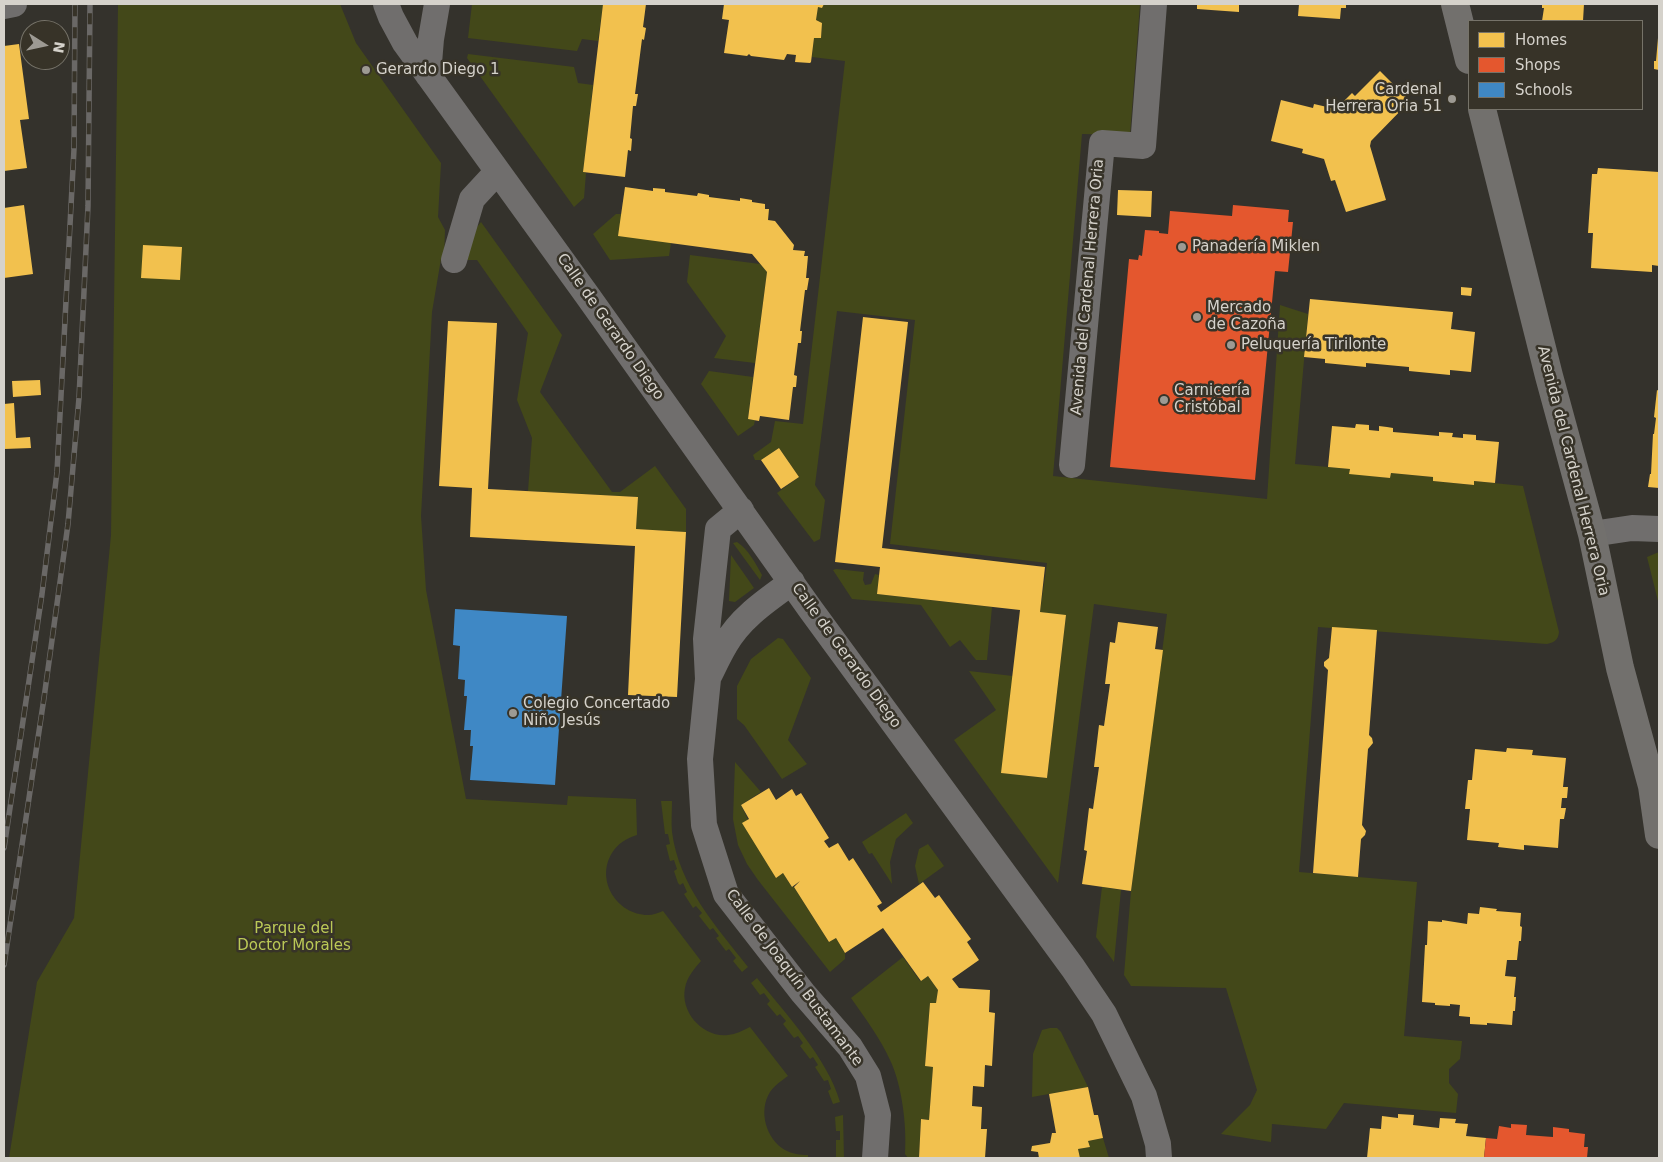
<!DOCTYPE html>
<meta charset="utf-8">
<style>
body{margin:0}
#map{position:relative;width:1663px;height:1162px;overflow:hidden;background:#34322c;font-family:"DejaVu Sans",sans-serif}
canvas{display:block}
.frame{position:absolute;inset:0;border:5px solid #d5d2cb;pointer-events:none}
.legend{position:absolute;left:1468px;top:20px;width:175px;height:90px;box-sizing:border-box;background:#373328;border:1px solid #767369;margin:0;padding:6px 9px;list-style:none;font-size:15px;color:#d5d2cb}
.legend li{display:flex;align-items:center;gap:10px;height:25px}
.legend b{width:25px;border:1px solid #767369}
.north{position:absolute;left:20px;top:20px;width:50px;height:50px;box-sizing:border-box;background:#373328;border:1px solid #767369;border-radius:50%;rotate:100deg;font-size:14px;font-weight:700;line-height:20px;text-align:center;color:#d5d2cb}
.north::after{content:'';display:block;margin:auto;width:18px;height:22px;background:#9d9a93;clip-path:polygon(50% 0,100% 100%,50% 72%,0 100%)}
</style>
<div id="map">
<canvas width="1663" height="1162"></canvas>
<div class="frame"></div>
<ul class="legend">
<li><b style="height:14px;background:#f2c14e"></b>Homes</li>
<li><b style="height:14px;background:#e4572e"></b>Shops</li>
<li><b style="height:14px;background:#3f88c5"></b>Schools</li>
</ul>
<div class="north">N</div>
</div>
<script>
const ctx = document.querySelector('canvas').getContext('2d');
ctx.lineJoin = 'round';
function paint(path, color) { ctx.fillStyle = color; ctx.fill(path, 'evenodd'); }
function trace(path, color, width, dash) { ctx.strokeStyle = color; ctx.lineWidth = width; ctx.lineCap = dash ? 'butt' : 'round'; ctx.setLineDash(dash || []); ctx.stroke(path); }
function write(font, color, halo, rows, align = 'center') {
  ctx.font = font + ' "DejaVu Sans",sans-serif'; ctx.lineWidth = 5; ctx.setLineDash([]); ctx.textBaseline = 'middle'; ctx.strokeStyle = halo; ctx.fillStyle = color; for (const [text, x, y, turn = 0] of rows) {
    ctx.save(); ctx.translate(x, y); ctx.rotate((+turn || 0) * Math.PI / 180); ctx.textAlign = isNaN(turn) ? turn : align; if (halo) ctx.strokeText(text, 0, 0); ctx.fillText(text, 0, 0); ctx.restore();
  }
}
paint(new Path2D(`
 M 118,4 L 340,4 L 356,43 L 441,163 L 438,217 L 445,230 L 444,259 L 441,259 L 432,312 L 421,516 L 426,590 L 466,799 L 567,805 L 568,796 L 636,799 L 637,835 C 627,838 618,843 612,853 C 595,880 617,915 648,915 C 653,915 658,913 663,911 L 701,961 C 694,969 687,977 685,988 C 680,1012 703,1038 728,1035 C 736,1034 742,1031 750,1027 L 788,1076 C 781,1081 775,1085 770,1092 C 758,1111 766,1139 785,1150 C 792,1154 800,1155 808,1155 L 808,1158 L 9,1158 L 37,982 L 74,918 L 111,535 Z
 M 472,4 L 603,4 L 598,41 L 582,39 L 577,51 L 468,38 Z
 M 824,4 L 1140,4 L 1130,135 L 1082,134 L 1053,476 L 1267,499 L 1280,305 L 1308,314 L 1295,464 L 1350,469 L 1349,473 L 1390,478 L 1391,473 L 1433,477 L 1433,481 L 1473,485 L 1474,481 L 1523,486 L 1559,632 C 1558,640 1555,642 1547,644 L 1318,627 L 1299,872 L 1417,882 L 1404,1036 L 1462,1041 L 1460,1059 L 1449,1069 L 1449,1083 L 1458,1094 L 1456,1113 L 1344,1103 L 1326,1129 L 1272,1124 L 1271,1142 L 1221,1134 L 1250,1105 L 1257,1090 L 1226,988 L 1131,986 L 1124,975 L 1131,891 L 1167,614 L 1094,604 L 1058,883 L 954,740 L 996,710 L 969,671 L 1013,676 L 1002,773 L 1047,778 L 1066,616 L 1040,612 L 1047,563 L 890,544 L 915,320 L 837,311 L 815,485 L 825,500 L 820,539 L 814,542 L 777,493 L 799,477 L 779,448 L 761,460 L 755,460 L 753,455 L 771,442 L 775,421 L 803,424 L 845,61 L 812,57 L 814,38 L 821,38 L 822,23 L 816,20 L 818,7 L 822,8 Z
 M 468,54 L 574,67 L 578,83 L 593,85 L 583,172 L 586,173 L 584,198 L 574,207 L 467,58 Z
 M 616,214 L 622,214 L 671,243 L 669,256 L 610,260 L 593,234 Z
 M 481,222 L 562,335 L 540,392 L 612,492 L 620,492 L 655,466 L 686,509 L 686,532 L 636,529 L 638,497 L 528,491 L 532,438 L 517,400 L 528,333 L 477,260 L 464,260 L 465,242 Z
 M 690,255 L 760,264 L 767,272 L 755,363 L 714,358 L 726,336 L 687,282 Z
 M 709,371 L 753,377 L 748,419 L 755,420 L 754,425 L 738,436 L 701,384 Z
 M 737,542 C 748,549 756,564 762,575 L 760,580 L 733,543 Z
 M 1659,552 L 1659,605 L 1647,557 Z
 M 731,555 L 754,588 L 735,602 L 729,601 Z
 M 836,569 L 864,572 L 863,580 L 865,585 L 871,584 L 875,574 L 879,575 L 877,594 L 992,607 L 987,660 L 976,660 L 960,640 L 950,647 L 921,605 L 852,599 L 833,570 Z
 M 778,638 L 783,639 L 811,678 L 788,740 L 807,764 L 782,779 L 744,725 L 737,719 L 737,686 L 751,659 Z
 M 735,762 L 761,792 L 741,805 L 776,878 L 783,873 L 792,887 L 794,887 L 829,942 L 836,938 L 845,953 L 845,959 L 830,972 L 758,880 L 747,864 L 738,845 L 733,819 Z
 M 661,801 L 672,801 C 672,812 671,822 672,832 C 679,886 716,926 748,967 L 742,972 L 733,961 L 736,958 L 729,949 L 726,951 L 716,938 L 719,936 L 713,928 L 710,930 L 699,916 L 702,913 L 696,906 L 693,908 L 684,894 L 687,892 L 683,883 L 680,885 L 678,883 L 674,871 L 677,869 L 674,860 L 670,861 L 666,845 L 670,844 L 668,834 L 665,834 Z
 M 906,813 L 913,823 L 896,839 L 890,862 L 892,884 L 872,853 L 869,854 L 862,842 Z
 M 928,844 L 944,866 L 919,884 L 915,866 L 919,849 Z
 M 1102,887 L 1121,890 L 1114,962 L 1096,937 Z
 M 903,957 L 920,981 L 928,976 L 938,990 L 936,1003 L 930,1003 L 925,1066 L 933,1067 L 929,1120 L 921,1119 L 919,1158 L 908,1158 L 905,1154 C 907,1126 902,1085 890,1060 C 880,1038 865,1018 851,998 Z
 M 757,978 C 785,1013 828,1059 840,1102 L 833,1104 L 828,1091 L 831,1089 L 828,1080 L 824,1081 L 815,1067 L 818,1065 L 813,1057 L 810,1059 L 800,1046 L 803,1043 L 798,1036 L 794,1038 L 783,1024 L 786,1021 L 780,1014 L 777,1016 L 767,1004 L 770,1001 L 764,993 L 760,995 L 751,983 Z
 M 1050,1028 L 1057,1028 L 1061,1032 L 1088,1087 L 1032,1097 L 1033,1054 L 1042,1030 Z
 M 843,1115 L 844,1158 L 836,1158 L 836,1140 L 840,1140 L 840,1131 L 836,1131 L 835,1117 Z
 M 1103,1138 L 1109,1158 L 1080,1158 L 1078,1149 L 1090,1147 L 1088,1141 Z`), '#434819');
paint(new Path2D(`
 M 603,4 L 646,4 L 643,27 L 646,28 L 644,40 L 642,39 L 635,94 L 638,94 L 636,106 L 633,106 L 630,138 L 632,139 L 631,151 L 628,150 L 625,177 L 583,172 Z
 M 724,4 L 824,4 L 822,8 L 818,7 L 816,20 L 822,23 L 821,38 L 814,38 L 811,62 L 810,63 L 795,62 L 796,55 L 787,54 L 784,60 L 751,56 L 749,54 L 747,56 L 724,53 L 729,20 L 722,19 Z
 M 1197,4 L 1239,4 L 1239,12 L 1197,9 Z
 M 1299,4 L 1346,4 L 1346,8 L 1341,8 L 1340,19 L 1298,16 Z
 M 1542,4 L 1584,4 L 1583,21 L 1542,21 L 1544,8 L 1542,8 Z
 M 1658,38 L 1659,38 L 1659,70 L 1654,69 L 1654,61 L 1656,61 Z
 M 19,44 L 29,119 L 20,120 L 27,168 L 4,171 L 4,46 Z
 M 1380,71 L 1410,101 L 1371,141 L 1370,146 L 1386,200 L 1346,212 L 1335,180 L 1331,181 L 1324,159 L 1302,153 L 1303,149 L 1271,141 L 1281,100 L 1313,108 L 1314,104 L 1336,109 L 1352,93 L 1355,96 Z
 M 1598,168 L 1659,172 L 1659,266 L 1652,265 L 1652,272 L 1591,268 L 1593,233 L 1588,233 L 1592,174 L 1597,174 Z
 M 625,187 L 653,191 L 653,188 L 665,189 L 665,192 L 697,196 L 698,193 L 709,195 L 709,197 L 740,201 L 740,198 L 752,200 L 752,202 L 765,204 L 765,209 L 769,209 L 768,220 L 775,221 L 794,245 L 793,250 L 805,251 L 804,256 L 808,256 L 806,278 L 809,278 L 807,290 L 805,290 L 800,331 L 802,331 L 801,343 L 798,343 L 794,375 L 797,376 L 796,387 L 793,387 L 789,420 L 760,416 L 759,421 L 748,419 L 767,272 L 752,254 L 618,236 Z
 M 1118,190 L 1152,191 L 1151,217 L 1117,215 Z
 M 24,205 L 33,274 L 4,278 L 4,208 Z
 M 143,245 L 182,247 L 180,280 L 141,278 Z
 M 1461,287 L 1472,288 L 1471,296 L 1461,295 Z
 M 1310,299 L 1453,312 L 1451,329 L 1475,332 L 1471,372 L 1450,370 L 1450,375 L 1409,371 L 1409,367 L 1366,363 L 1366,367 L 1325,363 L 1325,359 L 1304,357 Z
 M 863,317 L 908,322 L 882,548 L 1045,567 L 1040,612 L 1066,615 L 1047,778 L 1001,773 L 1020,610 L 877,594 L 880,567 L 835,562 Z
 M 448,321 L 497,323 L 488,489 L 638,497 L 636,529 L 686,532 L 677,697 L 628,695 L 635,546 L 470,537 L 472,488 L 439,486 Z
 M 40,380 L 41,395 L 13,397 L 12,381 Z
 M 1657,390 L 1659,391 L 1659,488 L 1648,487 L 1650,474 L 1651,474 L 1653,434 L 1654,434 L 1656,418 L 1654,417 Z
 M 14,403 L 16,438 L 30,437 L 31,448 L 4,449 L 4,404 Z
 M 1356,424 L 1369,425 L 1369,430 L 1379,431 L 1379,426 L 1387,427 L 1393,428 L 1393,432 L 1439,436 L 1439,432 L 1453,433 L 1452,437 L 1463,438 L 1463,434 L 1476,435 L 1476,440 L 1499,442 L 1495,483 L 1474,481 L 1474,485 L 1433,481 L 1433,477 L 1391,473 L 1390,478 L 1349,474 L 1350,469 L 1328,467 L 1332,426 L 1355,428 Z
 M 779,448 L 799,477 L 781,489 L 761,460 Z
 M 1118,622 L 1158,627 L 1155,649 L 1163,650 L 1131,891 L 1082,884 L 1087,851 L 1084,850 L 1089,808 L 1093,809 L 1099,767 L 1094,767 L 1099,725 L 1104,726 L 1110,684 L 1105,684 L 1110,642 L 1115,643 Z
 M 1332,627 L 1377,630 L 1369,735 L 1372,738 L 1373,743 L 1368,749 L 1362,825 L 1366,831 L 1365,835 L 1361,839 L 1358,877 L 1313,873 L 1328,670 L 1324,666 L 1324,662 L 1329,658 Z
 M 1507,748 L 1533,750 L 1532,755 L 1566,758 L 1563,787 L 1568,787 L 1567,798 L 1562,798 L 1561,808 L 1566,808 L 1564,819 L 1560,819 L 1558,848 L 1524,845 L 1524,850 L 1498,847 L 1499,843 L 1467,840 L 1470,809 L 1465,809 L 1468,780 L 1472,780 L 1475,749 L 1506,752 Z
 M 769,788 L 776,800 L 792,789 L 796,796 L 801,793 L 829,838 L 824,841 L 829,848 L 838,843 L 849,861 L 853,858 L 882,903 L 877,906 L 881,912 L 923,882 L 935,898 L 939,895 L 971,939 L 967,942 L 979,960 L 952,979 L 959,988 L 990,990 L 989,1012 L 995,1013 L 992,1066 L 985,1065 L 984,1087 L 973,1086 L 972,1106 L 982,1107 L 981,1129 L 987,1129 L 985,1158 L 919,1158 L 921,1119 L 929,1120 L 933,1067 L 925,1066 L 930,1003 L 936,1003 L 938,990 L 928,976 L 921,981 L 883,928 L 845,953 L 836,938 L 829,942 L 794,887 L 800,881 L 792,887 L 783,873 L 776,878 L 742,823 L 749,819 L 741,805 Z
 M 1480,907 L 1497,909 L 1496,911 L 1521,913 L 1520,926 L 1522,927 L 1521,941 L 1519,941 L 1517,960 L 1507,960 L 1505,976 L 1516,977 L 1514,997 L 1516,997 L 1515,1011 L 1513,1011 L 1512,1025 L 1487,1023 L 1487,1025 L 1470,1024 L 1470,1017 L 1459,1016 L 1460,1005 L 1450,1004 L 1450,1006 L 1435,1005 L 1435,1003 L 1422,1002 L 1425,945 L 1427,945 L 1428,921 L 1442,922 L 1442,920 L 1467,924 L 1468,913 L 1479,914 Z
 M 1088,1087 L 1094,1115 L 1098,1115 L 1103,1138 L 1088,1141 L 1090,1147 L 1078,1149 L 1080,1158 L 1039,1158 L 1038,1152 L 1031,1151 L 1032,1146 L 1050,1143 L 1052,1133 L 1056,1133 L 1049,1094 Z
 M 1398,1114 L 1414,1115 L 1413,1125 L 1439,1128 L 1440,1118 L 1456,1119 L 1455,1123 L 1468,1124 L 1466,1136 L 1486,1138 L 1484,1158 L 1367,1158 L 1370,1128 L 1381,1129 L 1382,1116 L 1398,1118 Z`), '#f2c14e');
paint(new Path2D(`
 M 1233,205 L 1289,210 L 1288,222 L 1293,222 L 1288,272 L 1275,271 L 1255,480 L 1110,467 L 1129,259 L 1138,260 L 1139,255 L 1142,256 L 1145,230 L 1159,231 L 1159,233 L 1168,234 L 1170,211 L 1232,216 Z
 M 1511,1124 L 1527,1125 L 1526,1135 L 1553,1137 L 1553,1127 L 1569,1129 L 1569,1132 L 1585,1134 L 1584,1147 L 1588,1147 L 1587,1158 L 1484,1158 L 1486,1138 L 1497,1139 L 1499,1126 L 1511,1128 Z`), '#e4572e');
paint(new Path2D(`
 M 455,609 L 567,616 L 555,785 L 470,780 L 473,746 L 470,746 L 471,730 L 464,730 L 467,696 L 464,696 L 465,680 L 458,679 L 460,646 L 453,645 Z`), '#3f88c5');
trace(new Path2D(`
 M 386,4 L 391,17 L 405,43 L 587,295 L 811,610 L 1073,968 L 1104,1014 L 1144,1096 L 1158,1144 L 1159,1158
 M 4,6 L 14,4
 M 428,75 L 431,39 L 437,4
 M 454,260 L 472,199 L 497,172
 M 1072,465 L 1102,143 L 1143,146 L 1154,4
 M 741,510 L 718,529 L 706,639 L 708,679 L 700,759 L 704,825 L 726,894 L 803,993 L 850,1047 L 868,1076 L 878,1115 L 875,1158
 M 1592,534 L 1632,528 L 1659,529
 M 709,676 C 714,666 719,655 725,645 C 740,618 767,600 792,582`), '#706e6d', 26);
trace(new Path2D(`
 M 1455,4 L 1469,60
 M 1482,109 L 1549,376 L 1592,534 L 1620,668 L 1652,786 L 1659,835`), '#72706d', 28);
const rail = new Path2D(`
 M 4,848 L 42,594 L 57,472 L 74,149 L 75,4
 M 4,965 L 44,698 L 68,524 L 79,398 L 88,206 L 90,4`);
trace(rail, '#6a6866', 5.5);
trace(rail, '#373328', 4, [11]);
for (const [x, y, r, color] of [
 [366,70,5,"#9d9a93"],
 [1452,99,5,"#9d9a93"],
 [1182,247,5,"#9d9a93"],
 [1197,317,5,"#9d9a93"],
 [1231,345,5,"#9d9a93"],
 [1164,400,5,"#9d9a93"],
 [513,713,5,"#9d9a93"]
]) { const dot = new Path2D(); dot.arc(x, y, r, 0, 2 * Math.PI); ctx.fillStyle = color; ctx.fill(dot); trace(dot, '#373328', 2); }
write('15px', '#d5d2cb', '#373328', [
 ["Gerardo Diego 1",376,70],
 ["Cardenal",1442,90,"right"],
 ["Herrera Oria 51",1442,107,"right"],
 ["Panadería Miklen",1192,247],
 ["Mercado",1207,308],
 ["de Cazoña",1207,325],
 ["Peluquería Tirilonte",1241,345],
 ["Carnicería",1174,391],
 ["Cristóbal",1174,408],
 ["Colegio Concertado",523,704],
 ["Niño Jesús",523,721]
], 'left');
write('15px', '#d5d2cb', '#373328', [
 ["Avenida del Cardenal Herrera Oria",1088,287,-85],
 ["Calle de Gerardo Diego",610,327,55],
 ["Avenida del Cardenal Herrera Oria",1573,471,76],
 ["Calle de Gerardo Diego",846,656,54],
 ["Calle de Joaquín Bustamante",794,978,53]
]);
write('15px', '#bbc956', '#373328', [
 ["Parque del",294,929],
 ["Doctor Morales",294,946]
]);
</script>
